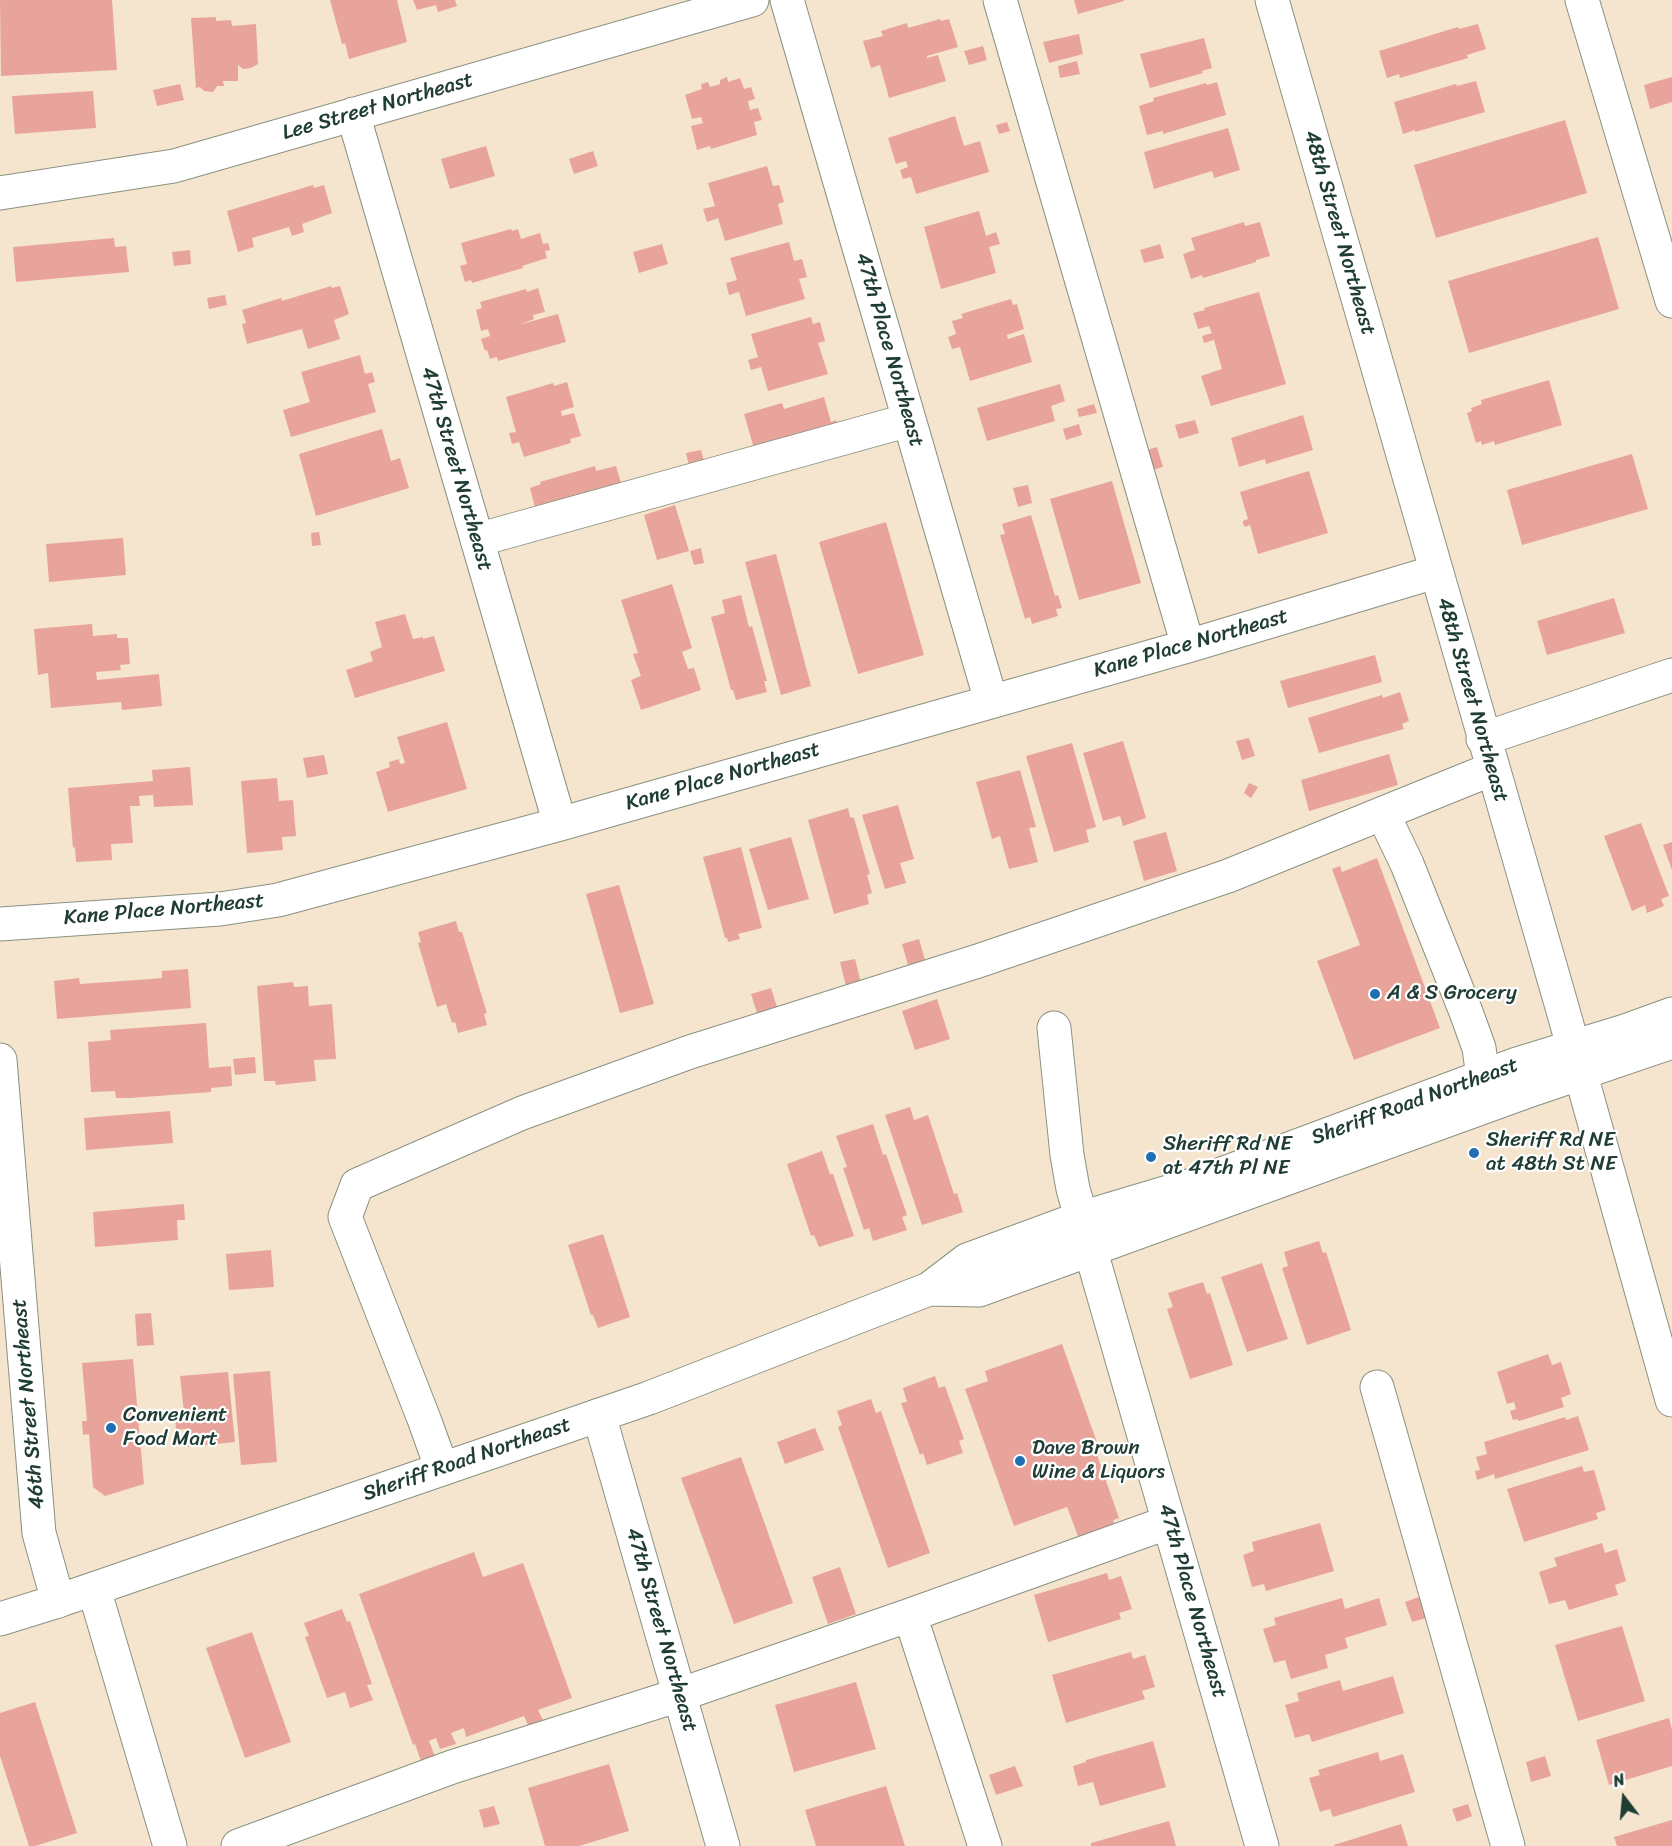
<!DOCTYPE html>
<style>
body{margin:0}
#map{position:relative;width:1672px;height:1846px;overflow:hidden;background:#f5e5ce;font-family:Sriracha,sans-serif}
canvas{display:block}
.north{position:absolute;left:1594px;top:1768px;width:60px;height:60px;-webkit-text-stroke:4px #fff;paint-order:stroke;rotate:344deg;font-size:16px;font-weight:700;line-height:24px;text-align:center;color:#1f3d34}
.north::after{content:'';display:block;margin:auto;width:21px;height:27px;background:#1f3d34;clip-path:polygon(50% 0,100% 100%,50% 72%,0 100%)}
</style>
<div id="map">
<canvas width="1672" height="1846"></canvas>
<div class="north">N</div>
</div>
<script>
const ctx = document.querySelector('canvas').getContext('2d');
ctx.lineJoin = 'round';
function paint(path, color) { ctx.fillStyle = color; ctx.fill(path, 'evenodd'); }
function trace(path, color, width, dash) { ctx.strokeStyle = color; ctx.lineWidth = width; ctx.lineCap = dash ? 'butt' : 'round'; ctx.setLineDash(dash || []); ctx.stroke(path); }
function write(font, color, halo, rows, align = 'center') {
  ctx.font = font + ' Sriracha,sans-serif'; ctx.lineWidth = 4.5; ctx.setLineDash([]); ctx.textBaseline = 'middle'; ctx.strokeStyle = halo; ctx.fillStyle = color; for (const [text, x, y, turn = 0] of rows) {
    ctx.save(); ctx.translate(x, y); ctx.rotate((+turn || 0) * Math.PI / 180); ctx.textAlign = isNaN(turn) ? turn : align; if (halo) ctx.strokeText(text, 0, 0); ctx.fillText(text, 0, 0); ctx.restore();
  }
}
paint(new Path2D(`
 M 0,0 L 112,0 L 117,70 L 1,76 Z
 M 330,0 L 397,0 L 407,42 L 349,59 L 345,43 L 342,44 Z
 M 413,0 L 455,0 L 457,6 L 438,12 L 436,5 L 417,10 Z
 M 1074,0 L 1124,0 L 1124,1 L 1078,14 Z
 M 216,17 L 216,21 L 231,20 L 232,26 L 256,24 L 258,64 L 251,68 L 243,69 L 238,65 L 238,81 L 223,81 L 224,86 L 217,86 L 213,92 L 204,91 L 200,87 L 196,88 L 191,18 Z
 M 940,19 L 941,21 L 949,19 L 958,47 L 927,56 L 927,58 L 938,55 L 946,81 L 889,98 L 880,65 L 871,68 L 863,41 L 883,36 L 881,31 L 907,23 L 908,28 Z
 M 1478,24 L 1486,49 L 1467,55 L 1468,58 L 1400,78 L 1399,74 L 1387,78 L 1379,51 L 1458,27 L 1459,29 Z
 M 1079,34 L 1083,54 L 1049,63 L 1043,42 Z
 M 1204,38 L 1212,68 L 1202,71 L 1203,73 L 1150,88 L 1140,54 Z
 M 983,46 L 987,60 L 969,65 L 964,51 Z
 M 1077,61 L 1080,74 L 1060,78 L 1058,66 Z
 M 727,77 L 728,82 L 740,78 L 744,89 L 751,87 L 755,99 L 748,101 L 750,110 L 758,108 L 762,120 L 754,122 L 757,135 L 711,149 L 710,146 L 697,150 L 691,126 L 703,123 L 701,117 L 692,119 L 685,95 L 702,89 L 701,84 L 708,82 L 710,87 L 720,84 L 720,80 Z
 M 1672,77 L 1672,102 L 1650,109 L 1644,85 Z
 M 1476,81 L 1485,112 L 1415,132 L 1415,130 L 1403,134 L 1394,102 L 1456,84 L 1457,86 Z
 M 1217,82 L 1226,115 L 1163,134 L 1163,131 L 1147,135 L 1139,106 L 1154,101 L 1153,98 L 1206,83 L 1207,85 Z
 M 180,84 L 184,100 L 157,106 L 153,90 Z
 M 93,91 L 96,128 L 15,134 L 12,96 Z
 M 955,116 L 964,146 L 980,141 L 989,172 L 916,194 L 911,177 L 903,179 L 900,170 L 908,167 L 906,161 L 896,164 L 888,138 Z
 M 1565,120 L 1587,193 L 1436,238 L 1414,165 Z
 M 1007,122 L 1010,131 L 999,134 L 996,125 Z
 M 1228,128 L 1240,170 L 1214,178 L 1212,171 L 1154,189 L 1144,152 Z
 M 486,146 L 495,176 L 450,189 L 441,159 Z
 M 593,151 L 598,166 L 574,174 L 569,159 Z
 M 767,166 L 773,186 L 779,185 L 784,202 L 778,204 L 783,224 L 725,241 L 718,218 L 707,222 L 703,209 L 715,206 L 708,183 Z
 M 313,185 L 314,188 L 324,185 L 332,213 L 302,224 L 304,232 L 292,236 L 289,227 L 252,238 L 254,247 L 238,252 L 227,211 Z
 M 979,211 L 986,236 L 996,232 L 1000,244 L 989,247 L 996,273 L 941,289 L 924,227 Z
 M 1244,222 L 1245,226 L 1260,222 L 1270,256 L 1256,260 L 1256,262 L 1203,278 L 1202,275 L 1191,279 L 1183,254 L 1195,250 L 1191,238 Z
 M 511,229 L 512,231 L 518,229 L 521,239 L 540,233 L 543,244 L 548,243 L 550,250 L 545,251 L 547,258 L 522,266 L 523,268 L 472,283 L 471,280 L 465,282 L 460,266 L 467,264 L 461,243 Z
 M 1598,237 L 1619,309 L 1469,353 L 1448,281 Z
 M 114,238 L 115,247 L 126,246 L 129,272 L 16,282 L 13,247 Z
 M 789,242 L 794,261 L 802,259 L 807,277 L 799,279 L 805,299 L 746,316 L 739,292 L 729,295 L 726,283 L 737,280 L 730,258 Z
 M 662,244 L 668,264 L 639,273 L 633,252 Z
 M 1160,244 L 1164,258 L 1144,263 L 1140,250 Z
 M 190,250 L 191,264 L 174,266 L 172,252 Z
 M 331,286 L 332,288 L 340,286 L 349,314 L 334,320 L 340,339 L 308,349 L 302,329 L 247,344 L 242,324 L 246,323 L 242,310 L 281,298 L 282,301 Z
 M 538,288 L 545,312 L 533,315 L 534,319 L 518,325 L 558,314 L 566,342 L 498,361 L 497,357 L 490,359 L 487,350 L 485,351 L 481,339 L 490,336 L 488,329 L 481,331 L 476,310 L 482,308 L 480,302 L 526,289 L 527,292 Z
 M 1259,292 L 1286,384 L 1211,406 L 1201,376 L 1222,369 L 1214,340 L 1204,343 L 1202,336 L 1212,333 L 1209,326 L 1198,329 L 1193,313 L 1205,310 L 1204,308 Z
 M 225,295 L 227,305 L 209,309 L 207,298 Z
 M 1011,299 L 1013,305 L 1017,304 L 1024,329 L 1007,335 L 1008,339 L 1024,334 L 1032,362 L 970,381 L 960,347 L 952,349 L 948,337 L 956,334 L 952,321 L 963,318 L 961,314 Z
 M 811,317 L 813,324 L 820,322 L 825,341 L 818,343 L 828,374 L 768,391 L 761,367 L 751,370 L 748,360 L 758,357 L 751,334 Z
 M 360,355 L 365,374 L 372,372 L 375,382 L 368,384 L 376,412 L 291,437 L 283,410 L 310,402 L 301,372 Z
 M 1549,380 L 1562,425 L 1495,445 L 1494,441 L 1482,445 L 1481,441 L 1476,443 L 1467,413 L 1472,411 L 1471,408 L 1482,404 L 1481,400 Z
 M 567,382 L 574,407 L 561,411 L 562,416 L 574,413 L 581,436 L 570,439 L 571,443 L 524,457 L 519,442 L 512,444 L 509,433 L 516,432 L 506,397 L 553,383 L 554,386 Z
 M 1060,384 L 1065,401 L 1051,406 L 1055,421 L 987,441 L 977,408 Z
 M 824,397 L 831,422 L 836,420 L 839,429 L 756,455 L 744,414 L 782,403 L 784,409 Z
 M 1094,404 L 1097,413 L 1079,417 L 1077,409 Z
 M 1303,415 L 1313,450 L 1266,464 L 1265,459 L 1239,467 L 1231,438 Z
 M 1195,420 L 1199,433 L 1179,439 L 1175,425 Z
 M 1079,424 L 1082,435 L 1066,440 L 1063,429 Z
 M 382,429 L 391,461 L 400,458 L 409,488 L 316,516 L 299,454 Z
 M 1157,447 L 1163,467 L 1149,471 L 1143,451 Z
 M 701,450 L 705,465 L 690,470 L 686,453 Z
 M 1632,454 L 1648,509 L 1522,545 L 1507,490 Z
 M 595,466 L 596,471 L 616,466 L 622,486 L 537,515 L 530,488 L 541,484 L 540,482 Z
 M 1309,471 L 1328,533 L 1258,554 L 1250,525 L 1245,527 L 1243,524 L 1243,521 L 1248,519 L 1240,492 Z
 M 1112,481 L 1141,583 L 1079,600 L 1050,499 Z
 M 1028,485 L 1032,503 L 1018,507 L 1013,488 Z
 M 675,505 L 689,551 L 657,560 L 644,515 Z
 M 1031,515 L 1055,596 L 1058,595 L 1062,608 L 1056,609 L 1058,616 L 1032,624 L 1030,617 L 1025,619 L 1000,535 L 1005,534 L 1002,524 Z
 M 886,522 L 924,655 L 858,674 L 819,542 Z
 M 319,532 L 321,545 L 312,546 L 311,533 Z
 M 123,538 L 126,575 L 49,582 L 46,544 Z
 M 701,548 L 704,563 L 694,565 L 690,551 Z
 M 776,554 L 811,686 L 781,695 L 745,562 Z
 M 672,584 L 692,648 L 682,652 L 688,669 L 694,668 L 701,690 L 641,710 L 631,680 L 641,676 L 633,654 L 638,653 L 621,600 Z
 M 741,595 L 749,627 L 752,626 L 767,681 L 764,681 L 767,692 L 736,700 L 733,690 L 731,690 L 711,617 L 725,613 L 722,600 Z
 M 1614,598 L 1625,633 L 1547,655 L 1537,621 Z
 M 405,614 L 413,639 L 423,637 L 423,639 L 434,636 L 445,671 L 355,698 L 346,670 L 373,661 L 370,652 L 382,647 L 375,622 Z
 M 92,624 L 93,636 L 117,634 L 117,638 L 128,638 L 130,664 L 120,665 L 121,670 L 96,672 L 97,680 L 159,674 L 162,706 L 122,710 L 121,702 L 51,708 L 48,673 L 38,675 L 34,629 Z
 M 1375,655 L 1382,682 L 1288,708 L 1280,681 Z
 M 1400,692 L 1409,721 L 1402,724 L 1404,729 L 1319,753 L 1308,718 L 1382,695 L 1383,698 Z
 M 447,722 L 467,789 L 388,812 L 376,772 L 390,767 L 389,762 L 399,759 L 400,764 L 405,763 L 397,737 Z
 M 1249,738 L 1255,756 L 1242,760 L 1236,741 Z
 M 1123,741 L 1146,818 L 1123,826 L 1120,816 L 1103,821 L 1083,753 Z
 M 1072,743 L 1096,827 L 1086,830 L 1089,842 L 1054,852 L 1026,756 Z
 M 1389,754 L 1398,785 L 1309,811 L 1301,780 Z
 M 324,755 L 328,774 L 307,778 L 303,758 Z
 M 190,767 L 193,805 L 154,807 L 153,795 L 139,796 L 140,806 L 130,806 L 133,843 L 111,844 L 112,860 L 76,862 L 75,847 L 73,848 L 68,788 L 153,781 L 152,770 Z
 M 1020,770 L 1036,827 L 1029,828 L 1038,862 L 1009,869 L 1000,836 L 992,839 L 976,782 Z
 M 277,778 L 279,801 L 293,800 L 296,836 L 282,837 L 283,850 L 247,853 L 241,781 Z
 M 1249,783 L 1258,787 L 1251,798 L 1244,793 Z
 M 898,805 L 914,859 L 900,863 L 906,883 L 885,889 L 862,815 Z
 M 848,808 L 850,817 L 854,818 L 870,874 L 867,875 L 872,893 L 867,895 L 869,904 L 834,914 L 808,820 Z
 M 1641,823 L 1669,896 L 1661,899 L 1664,906 L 1647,913 L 1645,905 L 1632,911 L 1604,836 Z
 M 1166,832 L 1177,871 L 1144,881 L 1133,841 Z
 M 791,837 L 809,899 L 768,910 L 749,849 Z
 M 1672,842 L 1672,870 L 1663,845 Z
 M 741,847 L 762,928 L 738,934 L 740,939 L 728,942 L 727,938 L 725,938 L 703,857 Z
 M 1377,858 L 1440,1028 L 1354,1060 L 1317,961 L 1360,945 L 1332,869 L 1340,866 L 1342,872 Z
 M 619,885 L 654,1004 L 620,1013 L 586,894 Z
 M 456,921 L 459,932 L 462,932 L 487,1013 L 484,1014 L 487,1025 L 458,1033 L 455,1022 L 452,1023 L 446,1004 L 437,1007 L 418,943 L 421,942 L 418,932 Z
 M 919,939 L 925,960 L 908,965 L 902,944 Z
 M 855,959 L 861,983 L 846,986 L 840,962 Z
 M 188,969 L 191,1008 L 57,1019 L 54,981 L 79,978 L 80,984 L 151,979 L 162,978 L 162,971 Z
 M 293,982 L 294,987 L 308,986 L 309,1006 L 332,1004 L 336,1059 L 314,1060 L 316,1081 L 276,1085 L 275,1081 L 264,1081 L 257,986 Z
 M 771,988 L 777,1007 L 757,1013 L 751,994 Z
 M 937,999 L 950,1039 L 915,1050 L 902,1011 Z
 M 206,1023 L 209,1068 L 231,1066 L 232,1086 L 211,1088 L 211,1092 L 130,1098 L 116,1098 L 115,1091 L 91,1092 L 88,1042 L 111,1040 L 110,1030 Z
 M 255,1057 L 256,1073 L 235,1075 L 233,1059 Z
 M 910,1107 L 914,1120 L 928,1115 L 954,1194 L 957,1193 L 963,1212 L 922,1225 L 885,1115 Z
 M 170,1111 L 173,1143 L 86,1150 L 84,1118 Z
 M 873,1124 L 883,1155 L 886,1154 L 907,1215 L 902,1217 L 907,1230 L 873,1241 L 869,1228 L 864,1230 L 843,1168 L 847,1167 L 836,1136 Z
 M 822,1151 L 830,1174 L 833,1174 L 854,1236 L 819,1247 L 814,1235 L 811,1236 L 787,1164 Z
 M 184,1204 L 185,1220 L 177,1220 L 178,1240 L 95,1247 L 93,1212 Z
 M 603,1234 L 630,1317 L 598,1328 L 593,1315 L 591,1315 L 568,1245 Z
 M 1319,1241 L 1323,1253 L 1326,1252 L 1351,1330 L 1307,1345 L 1282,1268 L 1288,1266 L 1284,1252 Z
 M 271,1250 L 274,1287 L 229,1290 L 226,1254 Z
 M 1262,1263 L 1288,1339 L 1247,1352 L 1221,1277 Z
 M 1203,1282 L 1207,1294 L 1210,1293 L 1233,1365 L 1190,1379 L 1167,1309 L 1173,1307 L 1168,1293 Z
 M 151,1313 L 154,1345 L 137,1346 L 135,1314 Z
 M 1062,1344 L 1100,1451 L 1096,1452 L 1119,1518 L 1113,1520 L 1117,1531 L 1081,1544 L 1067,1507 L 1014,1526 L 965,1389 L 988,1381 L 985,1371 Z
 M 1548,1354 L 1552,1365 L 1561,1362 L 1571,1394 L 1561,1398 L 1564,1407 L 1519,1421 L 1517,1419 L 1513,1420 L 1510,1411 L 1516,1409 L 1514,1402 L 1507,1404 L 1497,1372 Z
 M 133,1359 L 144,1484 L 105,1496 L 93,1487 L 89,1434 L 83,1435 L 82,1421 L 87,1421 L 82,1363 Z
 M 270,1371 L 277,1462 L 241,1465 L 233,1374 Z
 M 228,1372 L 235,1442 L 187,1447 L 185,1429 L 176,1430 L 175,1412 L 184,1412 L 180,1376 Z
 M 935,1376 L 939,1388 L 945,1386 L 964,1439 L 959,1441 L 963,1453 L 927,1465 L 923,1453 L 920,1455 L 901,1403 L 907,1402 L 903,1388 Z
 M 871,1399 L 876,1413 L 881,1411 L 930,1553 L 888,1568 L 838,1427 L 842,1425 L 837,1411 Z
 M 1578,1416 L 1589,1450 L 1495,1479 L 1494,1474 L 1477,1480 L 1475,1471 L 1480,1470 L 1476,1457 L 1487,1454 L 1484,1442 L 1565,1417 L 1566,1420 Z
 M 815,1428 L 824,1450 L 785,1464 L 777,1442 Z
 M 741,1457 L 793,1603 L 734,1624 L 681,1478 Z
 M 1582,1466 L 1584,1472 L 1594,1470 L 1606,1510 L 1596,1513 L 1598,1519 L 1524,1542 L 1507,1489 Z
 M 1320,1523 L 1334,1571 L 1266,1591 L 1264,1584 L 1252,1587 L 1243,1555 L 1254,1551 L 1252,1542 Z
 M 1602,1543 L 1605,1553 L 1617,1549 L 1626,1581 L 1615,1585 L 1618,1595 L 1569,1610 L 1565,1600 L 1549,1604 L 1539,1572 L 1557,1566 L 1554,1558 Z
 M 474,1552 L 483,1577 L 523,1563 L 572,1698 L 538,1710 L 543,1720 L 528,1725 L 524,1716 L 466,1737 L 464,1728 L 451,1733 L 456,1744 L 440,1749 L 436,1738 L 429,1741 L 436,1759 L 422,1764 L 415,1744 L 413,1745 L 359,1594 Z
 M 840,1567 L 856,1614 L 828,1624 L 812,1577 Z
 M 1107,1573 L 1109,1580 L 1121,1576 L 1132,1609 L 1119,1613 L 1121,1619 L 1048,1642 L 1034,1595 Z
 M 1419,1597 L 1426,1618 L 1412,1622 L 1405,1602 Z
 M 1342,1598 L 1345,1609 L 1379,1598 L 1387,1625 L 1345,1638 L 1348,1648 L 1325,1655 L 1328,1668 L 1291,1679 L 1285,1660 L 1274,1663 L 1263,1629 L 1276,1625 L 1274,1618 Z
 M 342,1609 L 347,1622 L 350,1621 L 372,1684 L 367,1685 L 373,1700 L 350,1708 L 345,1692 L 327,1698 L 305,1637 L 309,1636 L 304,1623 Z
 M 1622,1626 L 1645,1701 L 1578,1721 L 1555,1645 Z
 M 252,1632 L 291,1742 L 245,1758 L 206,1648 Z
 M 1131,1652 L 1133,1659 L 1145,1655 L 1155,1687 L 1142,1691 L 1145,1699 L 1066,1723 L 1052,1675 Z
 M 1393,1676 L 1404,1713 L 1312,1742 L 1309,1734 L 1295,1738 L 1285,1705 L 1299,1701 L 1297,1693 L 1340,1680 L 1343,1691 Z
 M 856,1682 L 876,1749 L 794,1772 L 775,1705 Z
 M 35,1702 L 77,1833 L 35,1846 L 29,1846 L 0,1756 L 0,1713 Z
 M 1669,1718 L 1672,1730 L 1672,1766 L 1609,1785 L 1596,1740 Z
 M 1153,1741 L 1166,1787 L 1100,1806 L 1093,1782 L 1078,1786 L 1073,1766 L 1086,1762 L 1086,1760 Z
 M 1378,1752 L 1380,1761 L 1403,1754 L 1415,1792 L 1333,1817 L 1330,1809 L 1320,1812 L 1309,1778 L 1320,1775 L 1318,1770 Z
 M 1545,1756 L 1551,1776 L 1531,1782 L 1526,1762 Z
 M 609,1764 L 629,1831 L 579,1846 L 545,1846 L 528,1788 Z
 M 1015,1766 L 1023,1786 L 996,1795 L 989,1775 Z
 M 886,1786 L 905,1846 L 816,1846 L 805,1810 Z
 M 1468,1804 L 1472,1816 L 1457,1822 L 1452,1809 Z
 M 494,1806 L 500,1824 L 484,1828 L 479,1810 Z
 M 1672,1820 L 1672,1846 L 1617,1846 L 1614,1837 Z
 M 1169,1821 L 1176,1846 L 1091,1846 L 1091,1843 Z
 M 1401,1824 L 1408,1846 L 1334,1846 L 1334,1845 Z`), '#e8a49b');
const minor = new Path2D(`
 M 787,0 L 991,701
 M 1000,0 L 1188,646
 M 1272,0 L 1562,1007 L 1672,1400
 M 1582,0 L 1672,301
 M 353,114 L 560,824
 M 0,193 L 174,166 L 752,0
 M 477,540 L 909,420
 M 1483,739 L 1672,675
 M 1383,814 L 1407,864 L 1466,1012 L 1479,1048 L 1483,1077
 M 0,924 L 220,909 L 278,900 L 560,824 L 1188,646 L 1435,572
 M 1054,1028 L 1067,1155 L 1073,1189 L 1262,1846
 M 0,1060 L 39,1533 L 58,1601
 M 1377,1387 L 1508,1846
 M 599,1415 L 723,1846
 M 442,1469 L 424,1419 L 345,1217 L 357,1185 L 522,1113 L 690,1052 L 978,961 L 1228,876 L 1492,769
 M 94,1589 L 170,1846
 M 910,1615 L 985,1846
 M 238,1846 L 452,1767 L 679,1695 L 910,1615 L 1169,1522`);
const major = new Path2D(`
 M 929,1289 L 979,1290 L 1528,1091 L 1672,1042
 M 0,1619 L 58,1601 L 649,1398 L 929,1289 L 967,1260 L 1081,1218 L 1195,1184 L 1517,1064 L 1625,1031 L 1672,1014`);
trace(minor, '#8a9181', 35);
trace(major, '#8a9181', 35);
trace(minor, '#fff', 33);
trace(major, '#fff', 33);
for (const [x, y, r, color] of [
 [1375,994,6,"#1f6fb2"],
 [1474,1153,6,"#1f6fb2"],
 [1151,1157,6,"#1f6fb2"],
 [111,1428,6,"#1f6fb2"],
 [1020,1461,6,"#1f6fb2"]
]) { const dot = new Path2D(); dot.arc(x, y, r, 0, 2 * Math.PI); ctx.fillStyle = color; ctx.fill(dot); trace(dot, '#fff', 2); }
write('21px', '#1f3d34', '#fff', [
 ["Lee Street Northeast",378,107,-16],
 ["48th Street Northeast",1339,233,74],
 ["47th Place Northeast",889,350,74],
 ["47th Street Northeast",456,469,74],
 ["Kane Place Northeast",1191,644,-16],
 ["48th Street Northeast",1472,700,74],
 ["Kane Place Northeast",723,777,-16],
 ["Kane Place Northeast",164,910,-5],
 ["Sheriff Road Northeast",1415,1102,-20],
 ["46th Street Northeast",29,1404,-95],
 ["Sheriff Road Northeast",467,1460,-19],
 ["47th Place Northeast",1192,1601,74],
 ["47th Street Northeast",661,1630,74]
]);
write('21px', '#1f3d34', '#fff', [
 ["A & S Grocery",1387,994],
 ["Sheriff Rd NE",1486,1141],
 ["at 48th St NE",1486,1165],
 ["Sheriff Rd NE",1163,1145],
 ["at 47th Pl NE",1163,1169],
 ["Convenient",123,1416],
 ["Food Mart",123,1440],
 ["Dave Brown",1032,1449],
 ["Wine & Liquors",1032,1473]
], 'left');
</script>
